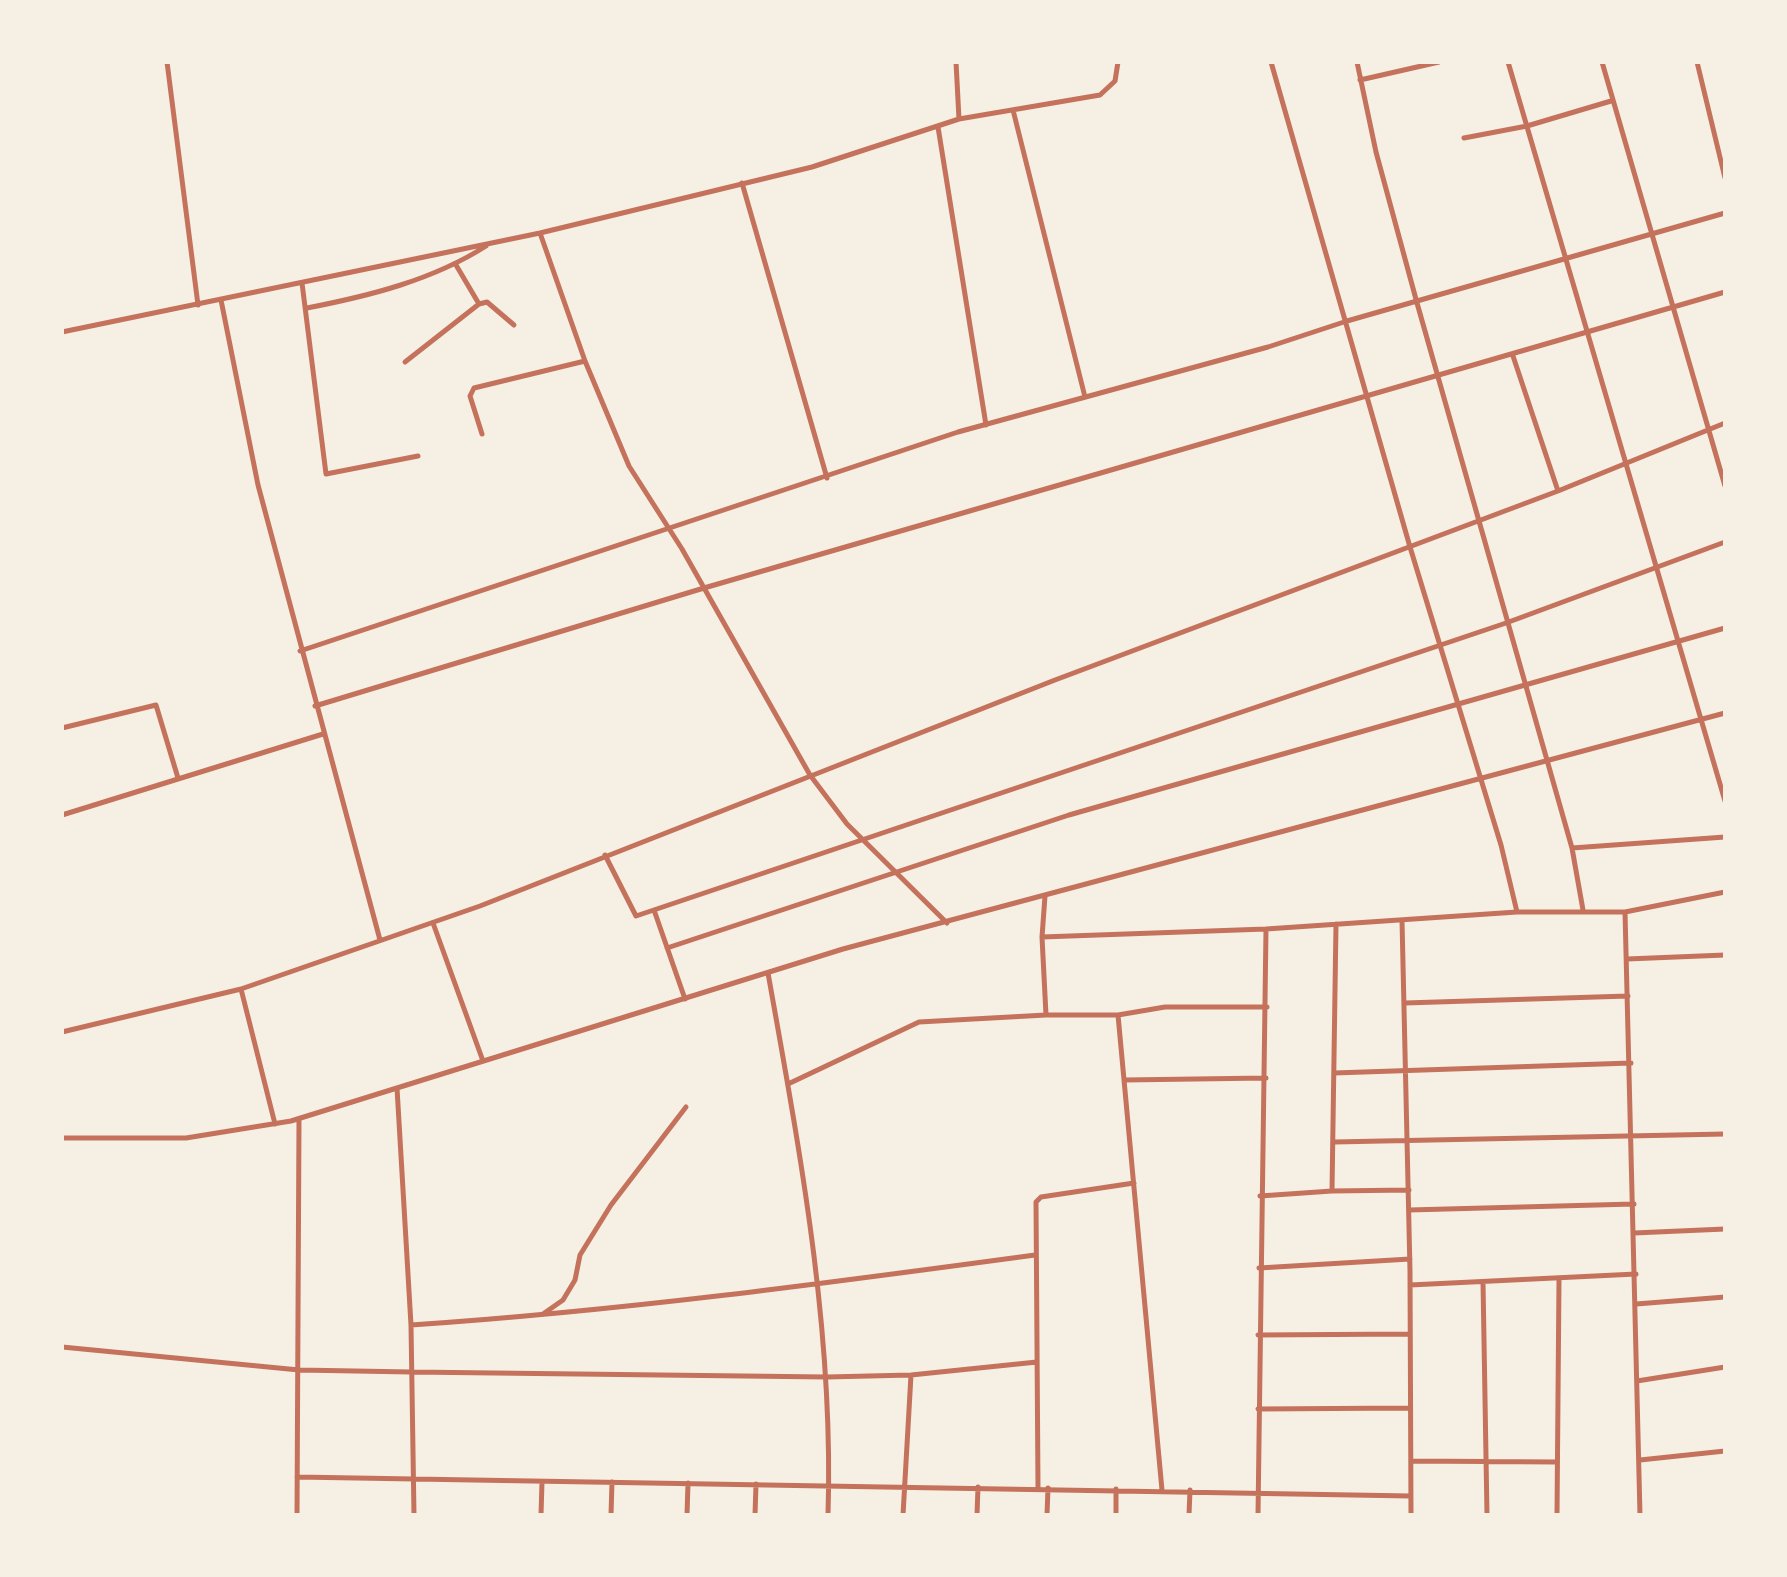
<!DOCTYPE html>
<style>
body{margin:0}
#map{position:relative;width:1787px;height:1577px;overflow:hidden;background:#f6efe4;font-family:Figtree,sans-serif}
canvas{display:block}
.frame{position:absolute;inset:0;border:64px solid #f6efe4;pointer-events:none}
</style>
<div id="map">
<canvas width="1787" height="1577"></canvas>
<div class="frame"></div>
</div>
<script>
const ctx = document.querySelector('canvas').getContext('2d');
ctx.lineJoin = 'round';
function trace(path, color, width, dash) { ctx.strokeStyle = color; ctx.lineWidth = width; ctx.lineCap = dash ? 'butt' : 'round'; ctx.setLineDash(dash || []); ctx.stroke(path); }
trace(new Path2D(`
 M 167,62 L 198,305
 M 956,62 L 959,119
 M 1271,62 L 1410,547 L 1501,845 L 1517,912
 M 1357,62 L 1376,152 L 1417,303 L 1572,848 L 1583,910
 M 1508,62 L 1725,801
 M 1602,62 L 1725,486
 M 1697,62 L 1725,178
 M 1360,80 L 1439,62
 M 1013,110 L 1085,397
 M 938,127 L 986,425
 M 1464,138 L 1527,126 L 1611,101
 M 742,183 L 827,478
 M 302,283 L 326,474 L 418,456
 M 221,300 L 258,485 L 380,940
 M 479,304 L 487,302 L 514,325
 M 307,308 C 369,296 433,280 486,246
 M 62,332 L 540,233
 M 1513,356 L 1558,491
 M 405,362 L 479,304 L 456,265
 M 482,434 L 470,396 L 474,388 L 585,361
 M 300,651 L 958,432 L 1268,347 L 1347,321 L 1725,213
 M 315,706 L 704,588 L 1725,292
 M 62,728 L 156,705 L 178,778
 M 62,815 L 323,734
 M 1572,848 L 1725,837
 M 605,855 L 636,916 L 1506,623 L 1725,542
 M 1045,896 L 1042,937 L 1046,1015
 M 654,910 L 685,999
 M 1625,912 L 1640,1515
 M 1402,920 L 1410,1271 L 1411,1515
 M 433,923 L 483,1061
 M 947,923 L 847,824 L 810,775 L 682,549 L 629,466 L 585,361 L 540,233 L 812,167 L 959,119 L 1100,95 L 1115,81 L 1118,62
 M 1042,937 L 1266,929 L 1517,912 L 1625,912 L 1725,892
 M 667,948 L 1069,815 L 1725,628
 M 1627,959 L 1725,955
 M 768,973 C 800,1153 834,1331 828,1515
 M 241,989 L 275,1124
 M 1405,1003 L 1628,996
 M 1118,1015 L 1162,1490
 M 62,1032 L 241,989 L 480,906 L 1055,680 L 1558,491 L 1725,423
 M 1334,1073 L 1631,1063
 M 1124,1080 L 1266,1078
 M 788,1084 L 919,1022 L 1046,1015 L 1118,1015 L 1165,1007 L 1267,1007
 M 397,1088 L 411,1325 L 414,1515
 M 62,1138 L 186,1138 L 291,1121 L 843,949 L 1725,713
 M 1334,1142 L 1725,1134
 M 1332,1191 L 1409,1190
 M 1260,1196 L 1332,1191 L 1336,924
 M 1409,1210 L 1634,1204
 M 1634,1233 L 1725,1229
 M 1259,1268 L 1410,1259
 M 1483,1282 L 1487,1515
 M 1410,1285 L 1636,1274
 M 1636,1304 L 1725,1297
 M 543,1314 L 563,1300 L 575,1280 L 580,1255 L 611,1205 L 686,1107
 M 411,1325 C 620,1311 828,1283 1035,1255
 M 1258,1335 L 1410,1334
 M 62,1347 L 299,1370 L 411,1372 L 827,1377 L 911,1375 L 1037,1362
 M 1637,1381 L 1725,1367
 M 1258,1409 L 1410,1408
 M 1640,1460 L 1725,1451
 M 1411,1461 L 1557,1462
 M 297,1477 L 1411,1496
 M 1038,1488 L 1036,1202 L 1041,1197 L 1134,1183
 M 297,1515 L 299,1119
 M 541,1515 L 542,1482
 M 611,1515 L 612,1482
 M 687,1515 L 688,1483
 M 755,1515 L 756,1484
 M 903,1515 L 911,1375
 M 977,1515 L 978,1487
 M 1047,1515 L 1048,1488
 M 1116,1515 L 1116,1489
 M 1189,1515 L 1190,1490
 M 1258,1515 L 1266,929
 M 1557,1515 L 1559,1279`), '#c5725c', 5);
</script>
